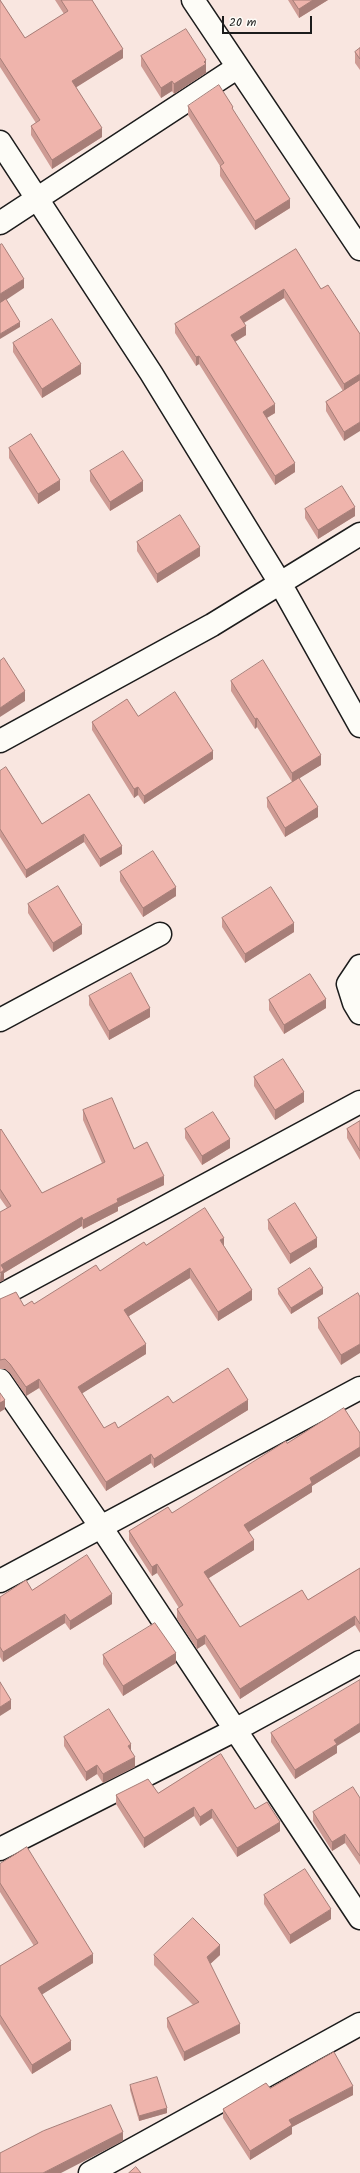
<!DOCTYPE html>
<style>
body{margin:0}
#map{position:relative;width:360px;height:2173px;overflow:hidden;background:#f9e6e0;font-family:Kalam,sans-serif}
canvas{display:block}
.scale{position:absolute;left:222px;top:16px;width:90px;height:18px;box-sizing:border-box;border:2px solid #1c1c1c;border-top:0;padding-left:5px;font-size:12px;line-height:14px;white-space:nowrap;color:#1c1c1c;-webkit-text-stroke:3px #fdfcf7;paint-order:stroke}
</style>
<div id="map">
<canvas width="360" height="2173"></canvas>
<div class="scale">20 m</div>
</div>
<script>
const ctx = document.querySelector('canvas').getContext('2d');
ctx.lineJoin = 'round';
function trace(path, color, width, dash) { ctx.strokeStyle = color; ctx.lineWidth = width; ctx.lineCap = dash ? 'butt' : 'round'; ctx.setLineDash(dash || []); ctx.stroke(path); }
function paint(path, color) { ctx.fillStyle = color; ctx.fill(path, 'evenodd'); }
const minor = new Path2D(`
 M 193,0 L 360,249
 M 0,142 L 151,373 L 280,583 L 360,726
 M 0,223 L 238,67
 M 0,741 L 212,625 L 360,534
 M 360,966 L 348,984 L 354,1003 L 360,1013
 M 0,1020 L 160,934
 M 0,1296 L 360,1102
 M 0,1380 L 101,1527 L 360,1918
 M 0,1581 L 360,1388
 M 0,1849 L 235,1730 L 360,1662
 M 90,2173 L 360,2024`);
trace(minor, '#1c1c1c', 25);
trace(minor, '#fdfcf7', 22);
paint(new Path2D(`
 M 0,0 L 25,38 L 64,14 L 55,0 L 92,0 L 123,58 L 76,87 L 102,137 L 52,169 L 31,135 L 31,126 L 36,123 L 0,67 Z
 M 288,0 L 328,0 L 299,18 Z
 M 360,48 L 360,70 L 355,63 L 355,52 Z
 M 141,56 L 206,70 L 206,73 L 174,94 L 172,91 L 161,98 L 141,66 Z
 M 188,106 L 233,110 L 290,208 L 255,230 L 220,176 L 220,166 L 188,115 Z
 M 296,249 L 321,289 L 360,334 L 344,441 L 326,411 L 326,402 L 343,391 L 284,298 L 244,323 L 246,335 L 235,342 L 275,413 L 267,418 L 295,472 L 275,485 L 199,364 L 196,366 L 175,333 L 175,324 Z
 M 13,343 L 81,374 L 42,398 L 13,352 Z
 M 9,448 L 60,490 L 38,504 L 9,458 Z
 M 90,471 L 143,491 L 110,511 L 90,481 Z
 M 305,509 L 355,516 L 318,539 L 305,518 Z
 M 137,542 L 200,556 L 157,583 L 137,551 Z
 M 231,681 L 321,765 L 299,778 L 318,817 L 285,837 L 267,807 L 267,798 L 292,782 L 257,727 L 255,729 L 231,691 Z
 M 138,716 L 213,759 L 144,804 L 138,795 L 134,798 L 92,730 L 92,722 Z
 M 0,771 L 42,824 L 89,794 L 122,854 L 100,867 L 84,842 L 26,878 L 0,837 Z
 M 120,872 L 176,896 L 143,917 L 120,881 Z
 M 28,904 L 82,934 L 53,952 L 28,913 Z
 M 222,918 L 294,932 L 245,963 L 222,927 Z
 M 89,996 L 150,1017 L 109,1040 L 89,1005 Z
 M 269,1000 L 326,1008 L 284,1034 L 269,1010 Z
 M 254,1077 L 304,1102 L 275,1120 L 254,1086 Z
 M 83,1110 L 134,1149 L 164,1185 L 118,1207 L 118,1211 L 83,1229 L 82,1226 L 4,1273 L 4,1280 L 0,1282 L 7,1208 L 0,1198 L 0,1130 L 42,1193 L 102,1163 L 83,1120 Z
 M 360,1121 L 360,1160 L 347,1138 L 347,1129 Z
 M 185,1129 L 230,1148 L 202,1165 L 185,1138 Z
 M 268,1220 L 317,1247 L 290,1264 L 268,1229 Z
 M 146,1245 L 224,1247 L 252,1300 L 218,1321 L 190,1278 L 129,1316 L 146,1354 L 82,1393 L 104,1428 L 118,1428 L 173,1403 L 248,1410 L 154,1468 L 151,1463 L 106,1491 L 39,1388 L 26,1396 L 10,1373 L 5,1369 L 0,1369 L 0,1299 L 24,1306 L 34,1304 L 100,1271 Z
 M 278,1289 L 323,1294 L 291,1314 L 278,1294 Z
 M 360,1297 L 341,1365 L 318,1328 L 318,1318 Z
 M 360,1433 L 360,1456 L 312,1486 L 312,1492 L 249,1532 L 254,1550 L 209,1578 L 240,1627 L 308,1600 L 360,1568 L 360,1633 L 355,1625 L 240,1699 L 205,1644 L 197,1649 L 177,1619 L 177,1609 L 179,1608 L 157,1573 L 152,1576 L 129,1540 L 129,1531 L 172,1513 L 287,1443 Z
 M 32,1590 L 112,1604 L 70,1630 L 65,1623 L 3,1662 L 0,1657 L 0,1597 Z
 M 103,1655 L 176,1663 L 123,1696 L 103,1664 Z
 M 271,1733 L 337,1746 L 337,1753 L 295,1779 L 271,1742 Z
 M 64,1737 L 135,1767 L 103,1783 L 97,1774 L 86,1781 L 64,1746 Z
 M 158,1793 L 255,1809 L 280,1831 L 237,1857 L 212,1818 L 200,1826 L 194,1816 L 144,1848 L 116,1804 L 116,1795 Z
 M 360,1798 L 360,1865 L 345,1843 L 332,1851 L 313,1821 L 313,1812 Z
 M 0,1864 L 93,1963 L 42,1994 L 71,2050 L 32,2074 L 0,2024 L 0,1966 L 34,1946 L 0,1892 Z
 M 264,1895 L 331,1919 L 290,1944 L 264,1904 Z
 M 154,1955 L 220,1955 L 210,1964 L 240,2033 L 184,2061 L 167,2027 L 167,2018 L 193,2005 L 154,1965 Z
 M 130,2085 L 167,2113 L 139,2121 L 130,2090 Z
 M 270,2088 L 353,2095 L 292,2127 L 292,2134 L 250,2160 L 223,2118 L 223,2109 Z`), '#ce9b94');
paint(new Path2D(`
 M 313,0 L 328,0 L 299,18 L 299,9 Z
 M 123,49 L 123,58 L 72,90 L 72,81 Z
 M 206,60 L 206,73 L 174,94 L 174,84 Z
 M 172,81 L 172,91 L 161,98 L 161,88 Z
 M 102,128 L 102,137 L 52,169 L 52,160 Z
 M 290,199 L 290,208 L 255,230 L 255,221 Z
 M 24,279 L 24,288 L 0,304 L 0,294 Z
 M 284,289 L 284,298 L 240,325 L 240,317 Z
 M 20,322 L 20,327 L 0,339 L 0,334 Z
 M 246,326 L 246,335 L 231,344 L 231,335 Z
 M 199,356 L 199,364 L 196,366 L 196,357 Z
 M 81,364 L 81,374 L 42,398 L 42,389 Z
 M 360,374 L 360,383 L 344,393 L 344,384 Z
 M 275,404 L 275,413 L 263,420 L 263,412 Z
 M 360,422 L 360,431 L 344,441 L 344,432 Z
 M 295,463 L 295,472 L 275,485 L 275,476 Z
 M 60,480 L 60,490 L 38,504 L 38,494 Z
 M 143,481 L 143,491 L 110,511 L 110,502 Z
 M 355,507 L 355,516 L 318,539 L 318,530 Z
 M 200,547 L 200,556 L 157,583 L 157,574 Z
 M 25,691 L 25,701 L 0,717 L 0,708 Z
 M 257,718 L 257,727 L 255,729 L 255,719 Z
 M 213,751 L 213,759 L 144,804 L 144,796 Z
 M 321,755 L 321,765 L 292,783 L 292,773 Z
 M 138,787 L 138,795 L 134,798 L 134,789 Z
 M 318,807 L 318,817 L 285,837 L 285,828 Z
 M 84,834 L 84,842 L 26,878 L 26,870 Z
 M 122,846 L 122,854 L 100,867 L 100,859 Z
 M 176,887 L 176,896 L 143,917 L 143,908 Z
 M 294,923 L 294,932 L 245,963 L 245,954 Z
 M 82,925 L 82,934 L 53,952 L 53,943 Z
 M 326,999 L 326,1008 L 284,1034 L 284,1025 Z
 M 150,1008 L 150,1017 L 109,1040 L 109,1031 Z
 M 304,1092 L 304,1102 L 275,1120 L 275,1110 Z
 M 230,1139 L 230,1148 L 202,1165 L 202,1156 Z
 M 164,1176 L 164,1185 L 118,1207 L 118,1211 L 83,1229 L 83,1220 L 117,1199 Z
 M 82,1217 L 82,1226 L 4,1273 L 4,1280 L 0,1282 L 1,1265 Z
 M 224,1238 L 224,1247 L 220,1240 Z
 M 317,1238 L 317,1247 L 290,1264 L 290,1254 Z
 M 190,1268 L 190,1278 L 124,1319 L 124,1310 Z
 M 323,1288 L 323,1294 L 291,1314 L 291,1308 Z
 M 252,1290 L 252,1300 L 218,1321 L 218,1312 Z
 M 146,1344 L 146,1354 L 78,1396 L 78,1387 Z
 M 360,1344 L 360,1353 L 341,1365 L 341,1355 Z
 M 39,1379 L 39,1388 L 26,1396 L 26,1387 Z
 M 5,1400 L 5,1409 L 0,1412 L 0,1403 Z
 M 248,1400 L 248,1410 L 154,1468 L 154,1459 Z
 M 360,1447 L 360,1456 L 312,1486 L 312,1492 L 244,1535 L 244,1525 L 310,1478 Z
 M 151,1454 L 151,1463 L 106,1491 L 106,1482 Z
 M 254,1540 L 254,1550 L 204,1581 L 204,1572 Z
 M 157,1564 L 157,1573 L 152,1576 L 152,1567 Z
 M 112,1594 L 112,1604 L 70,1630 L 70,1621 Z
 M 65,1614 L 65,1623 L 3,1662 L 3,1652 Z
 M 355,1616 L 355,1625 L 240,1699 L 240,1689 Z
 M 205,1635 L 205,1644 L 197,1649 L 197,1640 Z
 M 176,1653 L 176,1663 L 123,1696 L 123,1686 Z
 M 11,1700 L 11,1709 L 0,1716 L 0,1707 Z
 M 360,1723 L 360,1732 L 337,1746 L 337,1753 L 295,1779 L 295,1770 L 334,1740 Z
 M 131,1744 L 131,1753 L 128,1746 Z
 M 135,1757 L 135,1767 L 103,1783 L 103,1774 Z
 M 97,1765 L 97,1774 L 86,1781 L 86,1772 Z
 M 194,1807 L 194,1816 L 144,1848 L 144,1838 Z
 M 212,1809 L 212,1818 L 200,1826 L 200,1817 Z
 M 280,1822 L 280,1831 L 237,1857 L 237,1848 Z
 M 345,1834 L 345,1843 L 332,1851 L 332,1842 Z
 M 331,1909 L 331,1919 L 290,1944 L 290,1935 Z
 M 220,1945 L 220,1955 L 207,1967 L 207,1957 Z
 M 93,1954 L 93,1963 L 38,1997 L 38,1988 Z
 M 240,2024 L 240,2033 L 184,2061 L 184,2052 Z
 M 71,2041 L 71,2050 L 32,2074 L 32,2065 Z
 M 353,2086 L 353,2095 L 292,2127 L 292,2134 L 250,2160 L 250,2151 L 289,2120 Z
 M 167,2108 L 167,2113 L 139,2121 L 139,2116 Z
 M 123,2132 L 123,2141 L 61,2173 L 43,2173 Z`), '#a77e78');
const building = new Path2D(`
 M 0,0 L 25,38 L 68,11 L 61,0 L 92,0 L 123,49 L 72,81 L 102,128 L 52,160 L 31,126 L 40,120 L 0,58 Z
 M 293,0 L 313,0 L 299,9 Z
 M 186,29 L 206,60 L 204,62 L 206,64 L 174,84 L 172,81 L 161,88 L 141,56 Z
 M 360,48 L 360,59 L 355,52 Z
 M 219,85 L 233,107 L 232,108 L 290,199 L 255,221 L 220,166 L 224,163 L 188,106 Z
 M 2,244 L 24,279 L 0,294 L 0,245 Z
 M 296,249 L 321,289 L 328,285 L 360,334 L 360,374 L 344,384 L 284,289 L 240,317 L 246,326 L 231,335 L 275,404 L 263,412 L 295,463 L 275,476 L 199,356 L 196,357 L 175,324 Z
 M 6,299 L 20,322 L 0,334 L 0,303 Z
 M 52,319 L 81,364 L 42,389 L 13,343 Z
 M 360,380 L 360,422 L 344,432 L 326,402 Z
 M 31,434 L 60,480 L 38,494 L 9,448 Z
 M 123,451 L 143,481 L 110,502 L 90,471 Z
 M 342,486 L 355,507 L 318,530 L 305,509 Z
 M 180,515 L 200,547 L 157,574 L 137,542 Z
 M 4,658 L 25,691 L 0,708 L 0,661 Z
 M 263,660 L 321,755 L 292,773 L 257,718 L 255,719 L 231,681 Z
 M 175,692 L 213,751 L 144,796 L 138,787 L 134,789 L 92,722 L 127,699 L 138,716 Z
 M 6,767 L 42,824 L 89,794 L 122,846 L 100,859 L 84,834 L 26,870 L 0,829 L 0,771 Z
 M 299,778 L 318,807 L 285,828 L 267,798 Z
 M 153,851 L 176,887 L 143,908 L 120,872 Z
 M 58,886 L 82,925 L 53,943 L 28,904 Z
 M 271,887 L 294,923 L 245,954 L 222,918 Z
 M 131,973 L 150,1008 L 109,1031 L 89,996 Z
 M 310,974 L 326,999 L 284,1025 L 269,1000 Z
 M 283,1059 L 304,1092 L 275,1110 L 254,1077 Z
 M 112,1098 L 134,1149 L 147,1142 L 164,1176 L 117,1199 L 118,1202 L 83,1220 L 82,1217 L 1,1265 L 4,1270 L 0,1273 L 0,1212 L 11,1206 L 0,1189 L 0,1130 L 1,1129 L 42,1193 L 105,1162 L 83,1110 Z
 M 213,1112 L 230,1139 L 202,1156 L 185,1129 Z
 M 360,1121 L 360,1151 L 347,1129 Z
 M 295,1203 L 317,1238 L 290,1254 L 268,1220 Z
 M 205,1208 L 224,1238 L 220,1240 L 252,1290 L 218,1312 L 190,1268 L 124,1310 L 146,1344 L 78,1387 L 104,1428 L 115,1422 L 118,1428 L 168,1396 L 173,1403 L 228,1368 L 248,1400 L 154,1459 L 151,1454 L 106,1482 L 39,1379 L 26,1387 L 10,1364 L 5,1359 L 0,1360 L 0,1299 L 16,1292 L 24,1306 L 32,1301 L 34,1304 L 96,1265 L 100,1271 L 144,1242 L 146,1245 Z
 M 310,1268 L 323,1288 L 291,1308 L 278,1289 Z
 M 358,1293 L 360,1297 L 360,1344 L 341,1355 L 318,1318 Z
 M 0,1393 L 5,1400 L 0,1403 Z
 M 344,1408 L 360,1433 L 360,1447 L 310,1478 L 312,1483 L 244,1525 L 254,1540 L 204,1572 L 240,1627 L 302,1590 L 308,1600 L 360,1568 L 360,1624 L 355,1616 L 240,1689 L 205,1635 L 197,1640 L 177,1609 L 183,1605 L 157,1564 L 152,1567 L 129,1531 L 168,1507 L 172,1513 L 286,1441 L 287,1443 Z
 M 87,1555 L 112,1594 L 70,1621 L 65,1614 L 3,1652 L 0,1647 L 0,1597 L 26,1580 L 32,1590 Z
 M 155,1623 L 176,1653 L 123,1686 L 103,1655 Z
 M 360,1680 L 360,1723 L 334,1740 L 337,1744 L 295,1770 L 271,1733 Z
 M 0,1682 L 11,1700 L 0,1707 Z
 M 109,1709 L 131,1744 L 128,1746 L 135,1757 L 103,1774 L 97,1765 L 86,1772 L 64,1737 Z
 M 221,1754 L 255,1809 L 267,1802 L 280,1822 L 237,1848 L 212,1809 L 200,1817 L 194,1807 L 144,1838 L 116,1795 L 148,1779 L 158,1793 Z
 M 353,1787 L 360,1798 L 360,1856 L 345,1834 L 332,1842 L 313,1812 Z
 M 27,1847 L 93,1954 L 38,1988 L 71,2041 L 32,2065 L 0,2015 L 0,1966 L 38,1943 L 0,1883 L 0,1864 Z
 M 305,1869 L 331,1909 L 290,1935 L 264,1895 Z
 M 193,1918 L 220,1945 L 207,1957 L 240,2024 L 184,2052 L 167,2018 L 199,2002 L 154,1955 Z
 M 334,2052 L 353,2086 L 289,2120 L 292,2125 L 250,2151 L 223,2109 L 266,2083 L 270,2088 Z
 M 157,2077 L 167,2108 L 139,2116 L 130,2085 Z
 M 111,2105 L 123,2132 L 43,2173 L 0,2173 L 0,2153 L 43,2131 Z
 M 136,2167 L 141,2173 L 129,2173 Z`);
paint(building, '#efb4ac');
trace(building, '#a77e78', 1);
</script>
